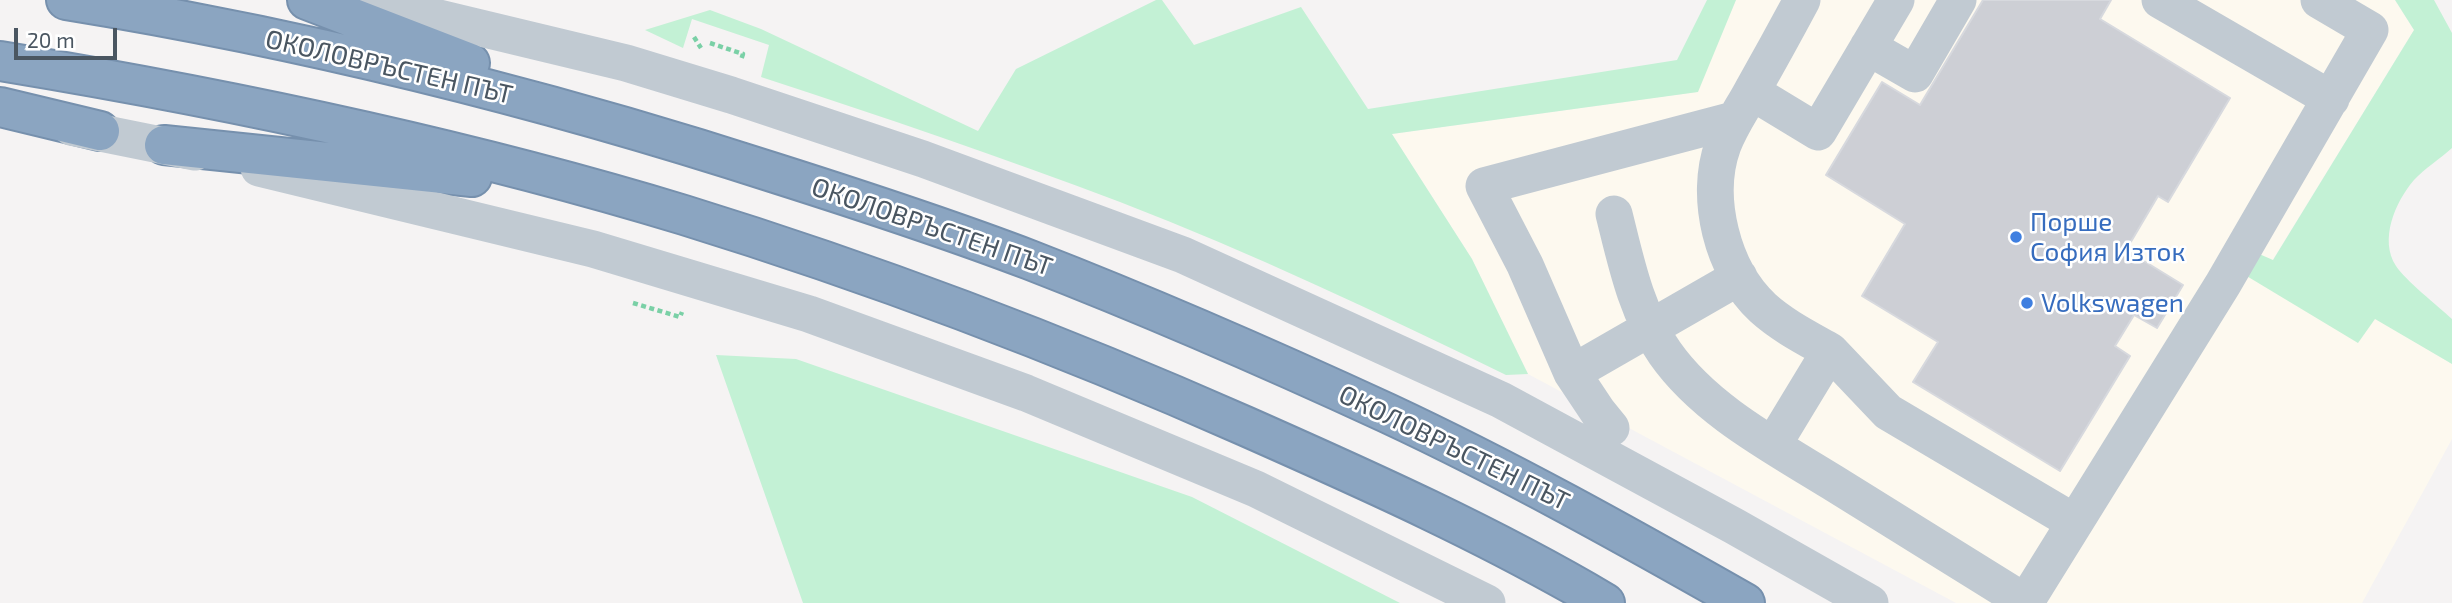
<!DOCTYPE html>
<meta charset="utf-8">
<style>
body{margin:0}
#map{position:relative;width:2452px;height:603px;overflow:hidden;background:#f5f3f3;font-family:"Exo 2",sans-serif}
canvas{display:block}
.scale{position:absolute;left:14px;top:28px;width:103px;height:32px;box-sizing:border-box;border:4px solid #4a5661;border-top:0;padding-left:9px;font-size:21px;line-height:24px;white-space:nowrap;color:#4a5661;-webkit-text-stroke:5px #fff;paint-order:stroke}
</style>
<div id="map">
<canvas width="2452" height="603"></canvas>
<div class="scale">20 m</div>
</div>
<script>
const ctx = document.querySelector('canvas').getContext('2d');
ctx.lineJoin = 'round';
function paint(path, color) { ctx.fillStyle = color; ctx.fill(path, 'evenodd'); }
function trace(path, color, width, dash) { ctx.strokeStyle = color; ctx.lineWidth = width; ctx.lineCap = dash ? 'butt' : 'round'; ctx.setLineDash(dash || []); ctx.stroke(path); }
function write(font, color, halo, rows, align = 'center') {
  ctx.font = font + ' "Exo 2",sans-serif'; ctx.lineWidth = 5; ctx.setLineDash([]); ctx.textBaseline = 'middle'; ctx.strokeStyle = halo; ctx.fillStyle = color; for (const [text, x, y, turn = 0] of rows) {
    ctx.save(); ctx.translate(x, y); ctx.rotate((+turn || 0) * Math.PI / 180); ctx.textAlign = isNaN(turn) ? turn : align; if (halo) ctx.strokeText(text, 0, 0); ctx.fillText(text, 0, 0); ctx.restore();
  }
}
paint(new Path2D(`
 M 1736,0 L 2395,0 L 2414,30 L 2272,261 L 2358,343 L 2375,318 L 2452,364 L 2452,439 L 2362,603 L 1956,603 L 1528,374 L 1472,259 L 1392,134 L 1697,92 Z`), '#fdf9ef');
paint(new Path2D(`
 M 1156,0 L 1162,0 L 1194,45 L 1301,7 L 1368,109 L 1677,60 L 1707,0 L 1736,0 L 1698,92 L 1392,134 L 1472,259 L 1528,374 L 1506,375 C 1379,313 1252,253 1120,202 C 1001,157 881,116 761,77 L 769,45 L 692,19 L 683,48 L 645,30 L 710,10 L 761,29 L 978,131 L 1016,69 Z
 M 2395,0 L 2434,0 L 2452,33 L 2452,148 C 2440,159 2425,168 2414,180 C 2395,202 2379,240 2396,266 C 2405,280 2438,306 2452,319 L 2452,364 L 2375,319 L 2358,343 L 2245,275 L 2250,250 L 2273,260 L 2414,30 Z
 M 716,355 L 796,359 L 1192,497 L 1400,603 L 803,603 Z`), '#c3f1d5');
const building = new Path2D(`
 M 1983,0 L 2111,0 L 2100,19 L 2230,98 L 2168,202 L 2158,196 L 2126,250 L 2183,285 L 2157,328 L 2134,315 L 2115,346 L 2130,356 L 2060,471 L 1913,382 L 1938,342 L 1862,296 L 1905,224 L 1826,175 L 1882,82 L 1920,105 Z`);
paint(building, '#cdcfd5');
trace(building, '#d7d9de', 2);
const highway = new Path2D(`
 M 66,0 C 307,39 543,98 775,173 C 860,200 946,228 1030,260 C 1151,307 1270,359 1387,413 C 1509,470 1627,536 1745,603
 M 307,0 L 470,63
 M 0,61 C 231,99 460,147 684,215 C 875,274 1062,345 1245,426 C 1367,480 1490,535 1605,603
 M 0,107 L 100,131
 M 164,145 L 472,177`);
trace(highway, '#7690ad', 42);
trace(new Path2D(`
 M 694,37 L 701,48
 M 710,43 L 743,54 L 741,60
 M 633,303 L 680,317 L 682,312`), '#7ad0a6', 4.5, [5, 3.5]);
trace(new Path2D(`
 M 364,0 L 626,63 L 731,95 L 923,159 L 1183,255 L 1501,400 L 1734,526 L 1870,603
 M 1802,0 C 1786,30 1770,59 1753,89 C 1743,108 1731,124 1723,145 C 1704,197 1722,270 1763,308 C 1783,326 1807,338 1830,351
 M 2160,0 L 2331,99
 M 1868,47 L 1915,74 L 1958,0
 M 1752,92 L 1818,132 L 1896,0
 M 71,127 L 195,152
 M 259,168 L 593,249 L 809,314 L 1026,393 L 1256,489 L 1487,603
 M 1614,214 C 1626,262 1636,312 1665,353 C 1705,410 1774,446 1832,482 C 1896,522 1961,562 2025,602
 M 1572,373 L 1739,277
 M 1611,428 L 1598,412 L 1572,373 L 1525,265 L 1484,186 L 1734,120
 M 1773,445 L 1830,351 L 1888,412 L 2074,522
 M 2025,603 L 2223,284 L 2370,30 L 2319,0`), '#c1cad2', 37);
trace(highway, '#8ba5c1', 38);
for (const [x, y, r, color] of [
 [2016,237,7,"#3f7fe0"],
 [2027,303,7,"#3f7fe0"]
]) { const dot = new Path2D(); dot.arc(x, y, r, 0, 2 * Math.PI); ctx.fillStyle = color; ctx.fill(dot); trace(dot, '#fff', 2.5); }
write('26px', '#4a5661', '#fff', [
 ["ОКОЛОВРЪСТЕН ПЪТ",389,67,13],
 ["ОКОЛОВРЪСТЕН ПЪТ",932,227,19],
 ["ОКОЛОВРЪСТЕН ПЪТ",1454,448,26]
]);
write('26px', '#366cbe', '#fff', [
 ["Порше",2030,222],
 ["София Изток",2030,252],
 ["Volkswagen",2041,303]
], 'left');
</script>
